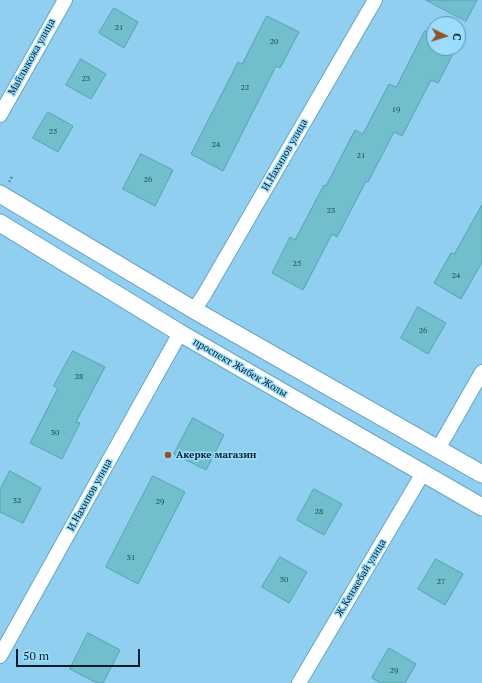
<!DOCTYPE html>
<meta charset="utf-8">
<style>
body{margin:0}
#map{position:relative;width:482px;height:683px;overflow:hidden;background:#90cfef;font-family:"PT Serif",serif}
canvas{display:block}
.north{position:absolute;left:426px;top:16px;width:40px;height:40px;box-sizing:border-box;background:#9cddfd;border:1px solid #5f91a8;border-radius:50%;rotate:94deg;font-size:11px;font-weight:700;line-height:16px;text-align:center;color:#031e29}
.north::after{content:'';display:block;margin:auto;width:14px;height:18px;background:#945023;clip-path:polygon(50% 0,100% 100%,50% 72%,0 100%)}
.scale{position:absolute;left:16px;top:649px;width:124px;height:18px;box-sizing:border-box;border:2px solid #031e29;border-top:0;padding-left:5px;font-size:12px;line-height:14px;white-space:nowrap;color:#031e29;-webkit-text-stroke:3px #9cddfd;paint-order:stroke}
</style>
<div id="map">
<canvas width="482" height="683"></canvas>
<div class="north">С</div>
<div class="scale">50 m</div>
</div>
<script>
const ctx = document.querySelector('canvas').getContext('2d');
ctx.lineJoin = 'round';
function paint(path, color) { ctx.fillStyle = color; ctx.fill(path, 'evenodd'); }
function trace(path, color, width, dash) { ctx.strokeStyle = color; ctx.lineWidth = width; ctx.lineCap = dash ? 'butt' : 'round'; ctx.setLineDash(dash || []); ctx.stroke(path); }
function write(font, color, halo, rows, align = 'center') {
  ctx.font = font + ' "PT Serif",serif'; ctx.lineWidth = 3; ctx.setLineDash([]); ctx.textBaseline = 'middle'; ctx.strokeStyle = halo; ctx.fillStyle = color; for (const [text, x, y, turn = 0] of rows) {
    ctx.save(); ctx.translate(x, y); ctx.rotate((+turn || 0) * Math.PI / 180); ctx.textAlign = isNaN(turn) ? turn : align; if (halo) ctx.strokeText(text, 0, 0); ctx.fillText(text, 0, 0); ctx.restore();
  }
}
const building = new Path2D(`
 M 426,0 L 477,0 L 466,21 Z
 M 114,8 L 138,22 L 124,48 L 99,33 Z
 M 267,16 L 299,32 L 280,68 L 276,66 L 223,171 L 191,154 L 238,62 L 242,64 Z
 M 425,31 L 434,36 L 434,48 L 456,48 L 438,83 L 431,80 L 402,136 L 394,132 L 368,182 L 366,181 L 337,237 L 332,234 L 303,290 L 272,273 L 290,237 L 295,240 L 324,185 L 326,186 L 355,130 L 363,134 L 389,84 L 396,87 Z
 M 81,59 L 106,74 L 91,99 L 66,85 Z
 M 48,112 L 73,126 L 58,152 L 33,138 Z
 M 141,154 L 173,170 L 155,206 L 123,189 Z
 M 482,205 L 482,262 L 461,299 L 434,283 L 451,253 L 454,254 Z
 M 418,307 L 446,323 L 428,354 L 401,338 Z
 M 73,351 L 105,367 L 76,422 L 80,423 L 62,459 L 30,443 L 58,388 L 54,386 Z
 M 193,418 L 224,435 L 206,470 L 174,454 Z
 M 10,471 L 41,488 L 23,523 L 0,512 L 0,490 Z
 M 153,476 L 185,492 L 138,584 L 106,567 Z
 M 314,489 L 342,504 L 324,535 L 297,520 Z
 M 280,557 L 307,572 L 289,603 L 262,587 Z
 M 436,559 L 463,574 L 445,605 L 418,589 Z
 M 88,633 L 120,650 L 103,683 L 97,683 L 70,669 Z
 M 389,648 L 416,664 L 405,683 L 380,683 L 372,678 Z`);
paint(building, '#71bfcd');
trace(building, '#55a2b0', 1);
const minor = new Path2D(`
 M 0,115 L 65,0
 M 194,310 L 204,295 L 375,0
 M 438,449 L 482,372
 M 0,656 L 180,333
 M 299,683 L 423,473`);
const tertiary = new Path2D(`
 M 0,194 L 194,310 L 482,474
 M 0,223 L 180,333 L 482,507`);
trace(minor, '#66a5c3', 16);
trace(tertiary, '#66a5c3', 19);
trace(new Path2D(`
 M 9,182 L 13,175`), '#5a8ba3', 2.5, [2, 2]);
trace(minor, '#fff', 14);
trace(tertiary, '#fff', 17);
for (const [x, y, r, color] of [
 [168,455,4,"#945023"]
]) { const dot = new Path2D(); dot.arc(x, y, r, 0, 2 * Math.PI); ctx.fillStyle = color; ctx.fill(dot); trace(dot, '#9cddfd', 1.5); }
write('8px', '#1e4652', null, [
 ["21",119,28],
 ["20",274,42],
 ["23",86,79],
 ["22",245,88],
 ["19",396,110],
 ["25",53,132],
 ["24",216,145],
 ["21",361,156],
 ["26",148,180],
 ["23",331,211],
 ["25",297,264],
 ["24",456,276],
 ["26",423,331],
 ["28",79,377],
 ["30",55,433],
 ["32",17,501],
 ["29",160,502],
 ["28",319,512],
 ["31",131,558],
 ["30",284,580],
 ["27",441,582],
 ["29",394,671]
]);
write('10px', '#031e29', '#9cddfd', [
 ["Майлыкожа улица",32,57,-61],
 ["И.Нахипов улица",285,155,-60],
 ["проспект Жибек Жолы",240,368,30],
 ["И.Нахипов улица",90,495,-61],
 ["Ж.Кенжебай улица",361,578,-59]
]);
write('bold 10px', '#031e29', '#9cddfd', [
 ["Акерке магазин",176,455]
], 'left');
</script>
